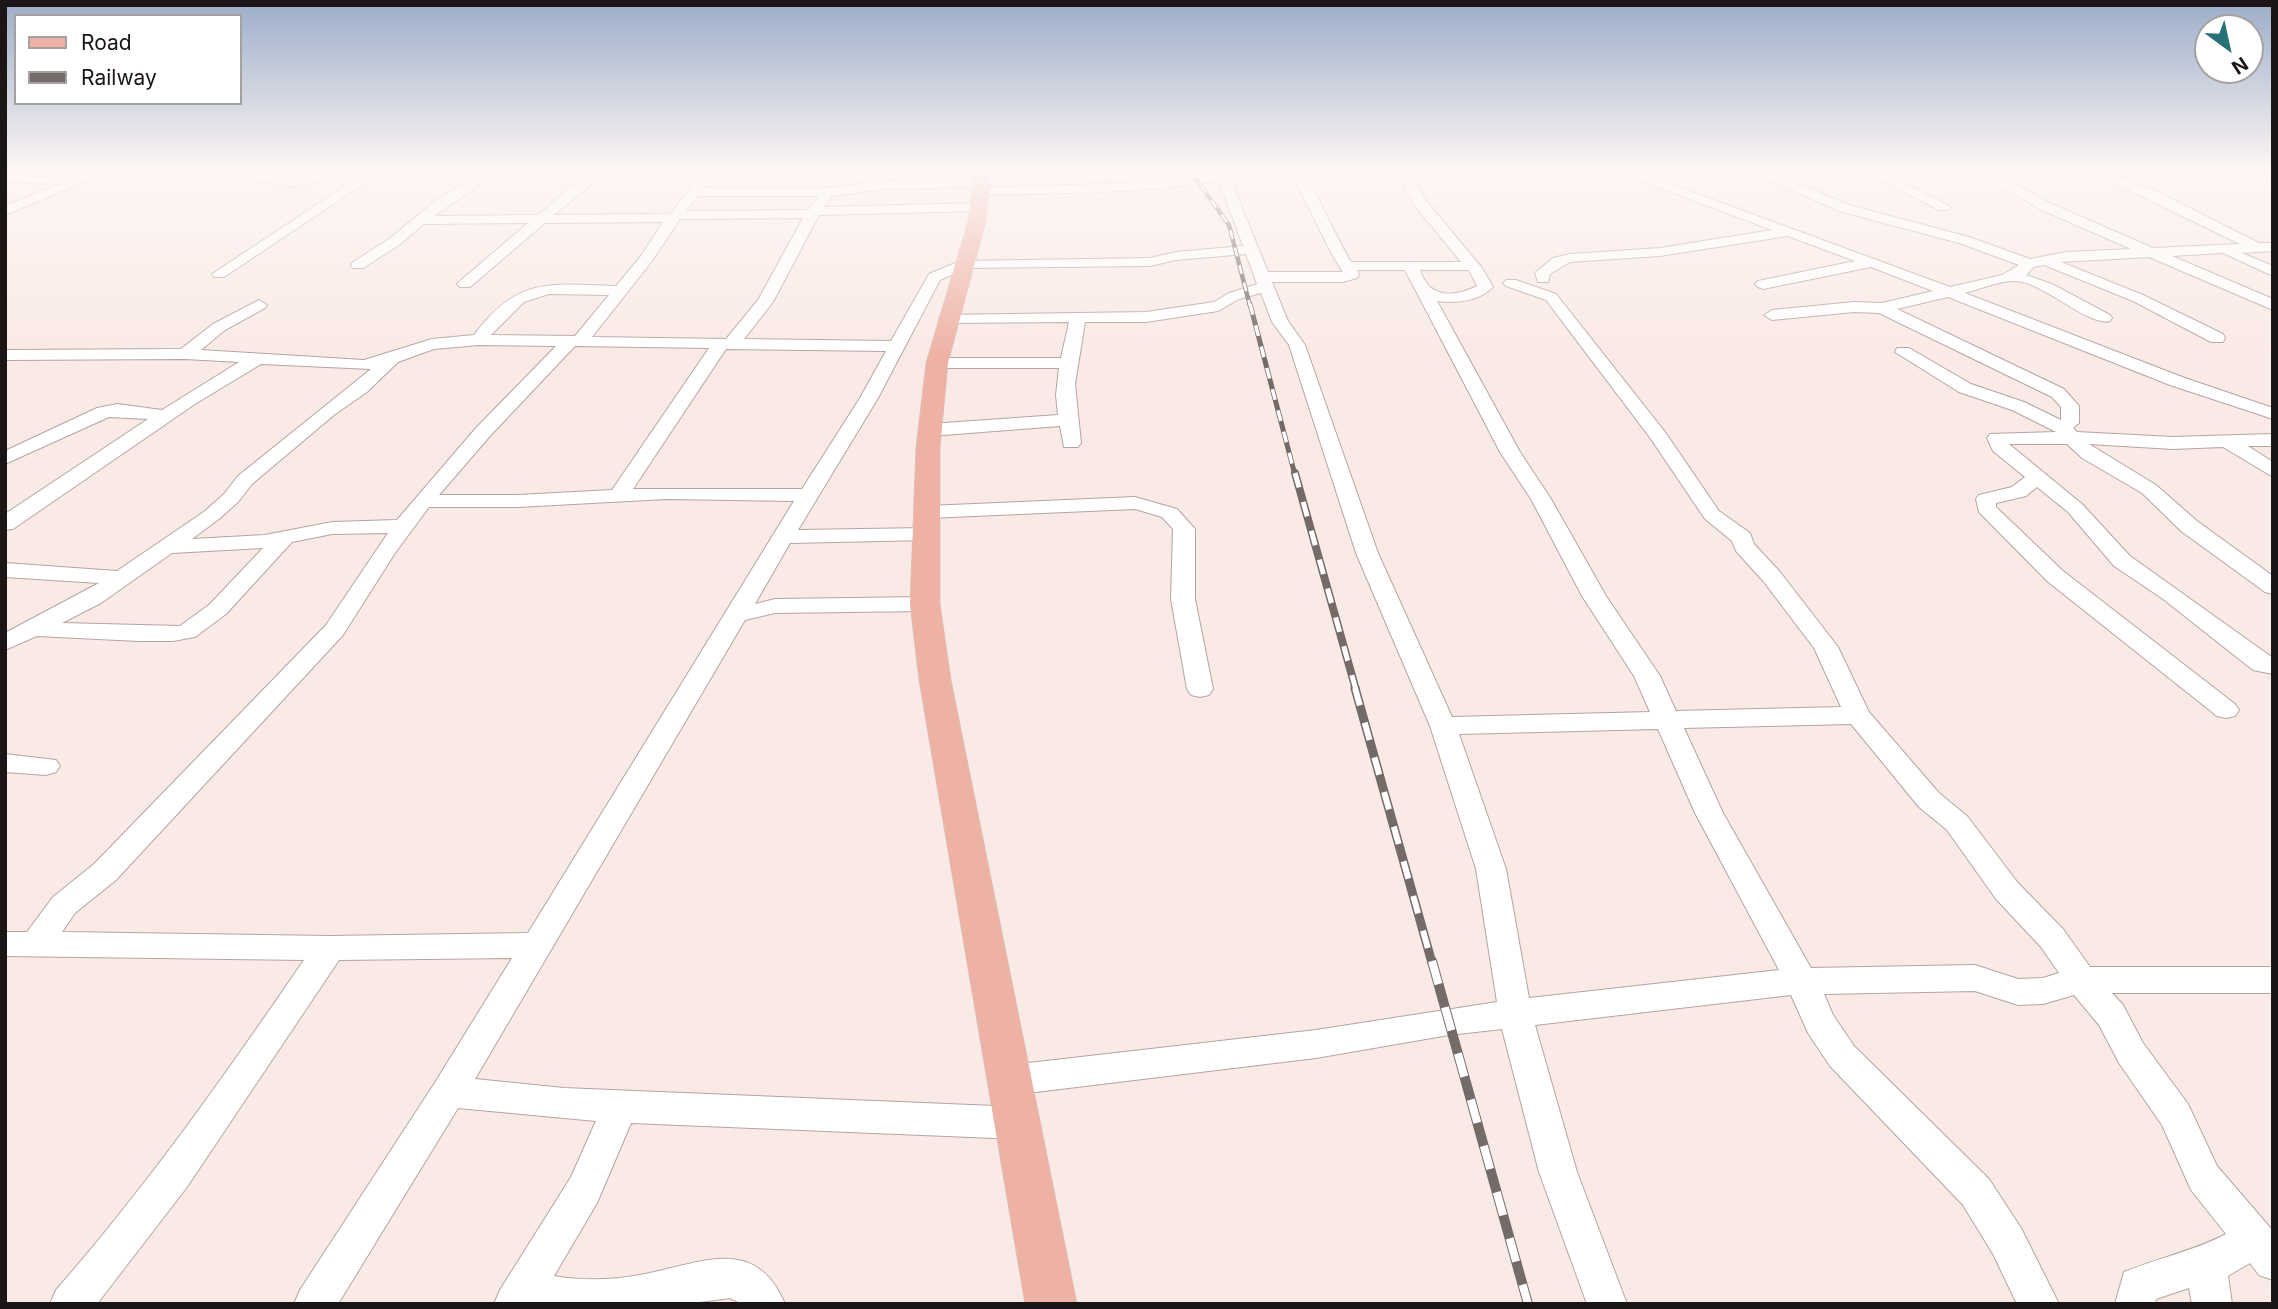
<!DOCTYPE html>
<style>
body{margin:0}
#map{position:relative;width:2278px;height:1309px;overflow:hidden;background:#faeae6;font-family:Inter,sans-serif}
canvas{display:block}
.frame{position:absolute;inset:0;border:7px solid #1b1615;pointer-events:none}
.legend{position:absolute;left:14px;top:14px;width:228px;height:91px;box-sizing:border-box;background:#fff;border:2px solid #a4a2a1;margin:0;padding:9px 12px;list-style:none;font-size:21px;color:#1b1615}
.legend li{display:flex;align-items:center;gap:14px;height:35px}
.legend b{width:35px;border:2px solid #a4a2a1}
.north{position:absolute;left:2194px;top:14px;width:70px;height:70px;box-sizing:border-box;background:#fff;border:2px solid #a4a2a1;border-radius:50%;rotate:147deg;font-size:19px;font-weight:700;line-height:28px;text-align:center;color:#1b1615}
.north::after{content:'';display:block;margin:auto;width:24px;height:32px;background:#277178;clip-path:polygon(50% 0,100% 100%,50% 72%,0 100%)}
</style>
<div id="map">
<canvas width="2278" height="1309"></canvas>
<div class="frame"></div>
<ul class="legend">
<li><b style="height:9px;background:#eeb2a5"></b>Road</li>
<li><b style="height:9px;background:#746b69"></b>Railway</li>
</ul>
<div class="north">N</div>
</div>
<script>
const ctx = document.querySelector('canvas').getContext('2d');
ctx.lineJoin = 'round';
function trace(path, color, width, dash) { ctx.strokeStyle = color; ctx.lineWidth = width; ctx.lineCap = dash ? 'butt' : 'round'; ctx.setLineDash(dash || []); ctx.stroke(path); }
function paint(path, color) { ctx.fillStyle = color; ctx.fill(path, 'evenodd'); }
const minor = new Path2D(`
 M 91,171 L 109,171 L 5,215 L 5,206 L 59,184 L 5,182 L 5,174 L 72,179 Z
 M 193,171 L 244,171 L 295,179 L 333,171 L 360,171 L 295,187 L 223,176 L 193,177 Z
 M 368,171 L 383,171 L 224,277 L 214,277 L 212,274 Z
 M 485,171 L 500,171 L 434,216 L 538,215 L 583,177 L 592,171 L 608,171 L 554,215 L 670,214 L 704,171 L 717,171 L 704,188 L 828,188 L 885,181 L 983,180 L 983,186 L 979,187 L 885,189 L 832,196 L 824,207 L 978,203 L 985,207 L 978,211 L 819,215 L 773,302 L 744,339 L 891,341 L 929,274 L 960,261 L 1150,258 L 1176,252 L 1243,246 L 1219,181 C 1139,194 1059,193 979,195 L 973,191 L 974,188 L 1133,183 L 1227,171 L 1268,272 L 1343,272 C 1322,241 1310,203 1288,171 L 1301,171 C 1321,199 1333,232 1351,262 L 1461,262 L 1416,207 L 1396,171 L 1408,171 L 1427,202 L 1482,268 L 1493,287 C 1480,301 1455,304 1437,301 L 1520,452 L 1551,499 L 1606,596 L 1660,676 L 1676,711 L 1841,707 L 1814,648 L 1764,582 L 1736,551 L 1732,541 L 1705,519 L 1651,439 L 1546,300 L 1506,286 L 1503,283 L 1506,280 L 1516,280 L 1556,294 L 1665,432 L 1719,511 L 1750,533 L 1754,544 L 1780,572 L 1838,647 L 1869,712 L 1939,793 L 1967,816 L 2018,883 L 2063,929 L 2090,967 L 2273,967 L 2273,993 L 2112,993 L 2123,1005 L 2143,1043 L 2188,1104 L 2217,1166 L 2273,1231 L 2273,1280 L 2259,1275 L 2250,1263 L 2228,1276 L 2232,1304 L 2192,1304 L 2189,1288 L 2156,1299 L 2155,1304 L 2115,1304 L 2124,1272 C 2158,1258 2194,1251 2226,1234 L 2191,1190 L 2162,1125 L 2119,1063 L 2099,1025 L 2074,995 L 2043,1004 L 2018,1005 L 1975,991 L 1824,994 L 1833,1015 L 1854,1046 L 1989,1179 L 2021,1228 L 2059,1304 L 2017,1304 L 1993,1254 L 1963,1205 L 1830,1066 L 1808,1033 L 1791,995 L 1535,1025 L 1577,1172 L 1627,1304 L 1587,1304 L 1539,1172 L 1502,1029 L 1449,1035 L 1316,1058 L 1011,1095 L 999,1091 L 993,1080 L 999,1069 L 1011,1065 L 1316,1030 L 1497,1002 L 1476,869 L 1430,726 L 1356,553 L 1289,345 L 1272,322 L 1261,293 L 1239,299 L 1218,311 L 1146,322 L 1085,322 L 1075,384 L 1081,443 L 1078,447 L 1064,447 L 1060,426 L 930,436 L 921,430 L 930,424 L 1058,415 L 1056,395 L 1059,368 L 937,368 L 928,363 L 937,358 L 1061,358 L 1069,322 L 947,323 L 939,318 L 941,315 L 1146,312 L 1214,302 L 1229,293 L 1257,284 L 1246,254 L 1176,260 L 1150,266 L 967,268 L 940,280 L 878,398 L 798,530 L 926,528 L 934,529 L 937,534 L 934,539 L 926,540 L 790,543 L 755,604 L 775,599 L 925,597 L 933,599 L 937,604 L 933,609 L 925,611 L 775,613 L 745,620 L 475,1079 L 564,1088 L 1019,1107 L 1032,1112 L 1037,1123 L 1032,1134 L 1019,1139 L 631,1123 L 597,1203 L 554,1276 C 582,1281 612,1280 640,1275 C 697,1265 755,1232 785,1304 L 742,1304 L 730,1298 L 685,1304 L 494,1304 L 500,1290 L 571,1177 L 596,1121 L 458,1108 L 338,1304 L 294,1304 L 300,1290 L 436,1081 L 512,958 L 339,960 L 187,1187 L 97,1304 L 50,1304 L 56,1290 C 147,1186 226,1074 304,960 L 5,956 L 5,932 L 27,932 L 53,897 L 94,864 L 326,625 L 388,533 L 332,534 L 292,542 L 226,614 L 195,637 L 173,641 L 139,641 L 37,636 L 5,650 L 5,633 L 99,583 L 5,577 L 5,563 L 117,571 L 205,511 L 224,494 L 238,476 L 371,369 L 261,364 L 195,404 L 13,529 L 5,530 L 5,514 L 148,419 L 109,417 L 5,464 L 5,451 L 97,408 L 117,404 L 162,410 L 239,362 L 185,359 L 5,360 L 5,350 L 181,349 L 213,324 L 259,300 L 267,305 L 265,308 L 225,330 L 201,350 L 364,360 L 432,339 L 474,335 C 518,276 549,284 616,286 L 641,256 L 663,222 L 545,223 L 470,287 L 460,287 L 457,284 L 460,281 L 528,223 L 424,224 L 399,245 L 363,268 L 353,268 L 351,265 L 353,262 L 389,239 L 435,201 ZM 698,196 L 819,196 L 808,210 L 686,211 ZM 803,218 L 758,300 L 726,339 L 592,337 L 652,261 L 680,219 ZM 1357,270 L 1405,270 L 1500,452 L 1531,499 L 1582,596 L 1634,676 L 1650,712 L 1452,717 L 1378,553 L 1305,345 L 1288,321 L 1272,282 L 1343,282 L 1357,278 L 1359,275 ZM 1420,270 L 1469,270 L 1477,286 C 1453,298 1429,298 1420,270 ZM 549,294 L 609,295 L 575,336 L 491,335 L 524,302 ZM 479,345 L 556,346 L 476,428 L 397,520 L 332,522 L 265,535 L 192,539 L 219,519 L 238,502 L 252,484 L 334,415 L 367,392 L 398,362 L 434,349 ZM 575,346 L 709,348 L 612,490 L 518,495 L 439,495 L 490,436 ZM 726,349 L 886,351 L 860,398 L 802,489 L 633,489 ZM 666,499 L 794,501 L 528,933 L 330,936 L 62,932 L 75,913 L 116,880 L 343,635 L 395,553 L 429,507 L 518,507 ZM 263,548 L 210,604 L 180,626 L 62,623 L 101,603 L 172,553 ZM 1851,724 L 1919,807 L 1947,830 L 1996,899 L 2041,947 L 2059,973 L 2043,978 L 2018,979 L 1975,965 L 1811,968 L 1723,813 L 1684,728 ZM 1658,729 L 1695,813 L 1779,970 L 1529,998 L 1506,869 L 1459,734 Z
 M 1616,171 L 1635,171 L 1950,287 L 2002,275 L 2019,265 L 1959,243 L 1839,211 L 1750,171 L 1768,171 L 1849,205 L 1969,237 L 2030,259 L 2066,252 L 2131,249 L 2042,210 L 1974,171 L 1990,171 L 2052,204 L 2153,248 L 2240,244 L 2089,171 L 2194,171 L 2188,175 L 2119,177 L 2156,191 L 2259,243 L 2273,243 L 2273,251 L 2242,253 L 2273,266 L 2273,276 L 2223,253 L 2172,256 L 2273,299 L 2273,310 L 2149,257 L 2061,262 L 2143,295 L 2223,334 L 2225,338 L 2223,342 L 2211,342 L 2133,301 L 2044,265 L 2034,267 L 2026,275 L 2052,284 L 2110,315 L 2112,318 L 2110,321 C 2088,327 2041,280 2014,281 C 1999,281 1980,289 1965,293 L 2182,377 L 2273,408 L 2273,419 L 2170,385 L 1948,297 L 1897,309 L 2064,389 L 2079,406 L 2079,423 L 2073,428 L 2077,432 L 2173,437 L 2273,434 L 2273,446 L 2248,446 L 2273,462 L 2273,477 L 2223,447 L 2173,449 L 2089,444 L 2156,485 L 2197,521 L 2273,576 L 2273,594 L 2265,592 L 2181,531 L 2142,493 L 2082,458 L 2067,444 L 2009,444 L 2082,504 L 2130,556 L 2273,658 L 2273,674 L 2253,670 L 2163,599 L 2114,566 L 2068,512 L 2037,487 L 2026,496 L 1996,503 L 1996,507 L 2063,571 L 2235,704 L 2239,710 L 2235,716 L 2226,718 L 2217,716 L 2047,581 L 1979,512 L 1976,499 L 1979,495 L 2012,487 L 2025,477 L 1993,451 L 1987,438 L 1990,434 L 2056,432 L 2012,410 L 1959,392 L 1895,352 L 1897,348 L 1909,348 L 1971,384 L 2024,402 L 2061,420 L 2061,407 L 2052,397 L 1879,313 L 1854,312 L 1772,320 L 1764,315 L 1772,310 L 1854,302 L 1882,303 L 1933,291 L 1871,267 L 1763,289 L 1758,287 L 1755,284 L 1758,281 L 1855,261 L 1788,236 L 1660,256 L 1570,262 L 1550,274 L 1548,282 L 1538,282 L 1535,273 L 1553,258 L 1570,254 L 1660,248 L 1772,230 Z
 M 1862,171 L 1879,171 L 1951,207 L 1949,210 L 1939,210 Z
 M 2236,171 L 2256,171 L 2273,177 L 2273,185 Z
 M 1135,497 L 1177,509 L 1195,529 L 1195,599 L 1213,689 L 1209,695 L 1200,697 L 1191,695 L 1187,689 L 1171,599 L 1173,529 L 1162,517 L 1135,509 L 928,518 L 921,516 L 918,512 L 921,508 L 928,506 Z
 M 5,754 L 56,760 L 60,766 L 56,772 L 46,775 L 5,772 Z`);
const major = new Path2D(`
 M 975,171 L 991,171 L 986,221 L 948,363 L 940,448 L 940,604 L 951,680 L 1077,1304 L 1025,1304 L 919,680 L 910,604 L 916,448 L 926,363 L 968,221 Z`);
trace(minor, '#b4a5a1', 2);
trace(major, '#cdcccc', 1);
paint(minor, '#fff');
paint(major, '#eeb2a5');
const railFar4 = new Path2D(`
 M 1190,171 L 1229,225 L 1250,306`);
const railFar3 = new Path2D(`
 M 1250,304 L 1295,475`);
const railFar2 = new Path2D(`
 M 1295,473 L 1356,690`);
const railFar1 = new Path2D(`
 M 1355,688 L 1432,963`);
const rail = new Path2D(`
 M 1432,961 L 1528,1304`);
trace(railFar4, '#746b69', 4.5);
trace(railFar3, '#746b69', 5);
trace(railFar2, '#746b69', 8);
trace(railFar1, '#746b69', 9);
trace(rail, '#746b69', 10);
trace(railFar4, '#fff', 2.5, [9]);
trace(railFar3, '#fff', 3.5, [11]);
trace(railFar2, '#fff', 5, [15]);
trace(railFar1, '#fff', 6, [18]);
trace(rail, '#fff', 8, [24]);
const sky = ctx.createLinearGradient(0, 0, 0, 355);
sky.addColorStop(0, '#9cadc9');
sky.addColorStop(0.48, '#fdf6f4');
sky.addColorStop(1, '#fdf6f400');
ctx.fillStyle = sky;
ctx.fillRect(0, 0, 2278, 355);
</script>
